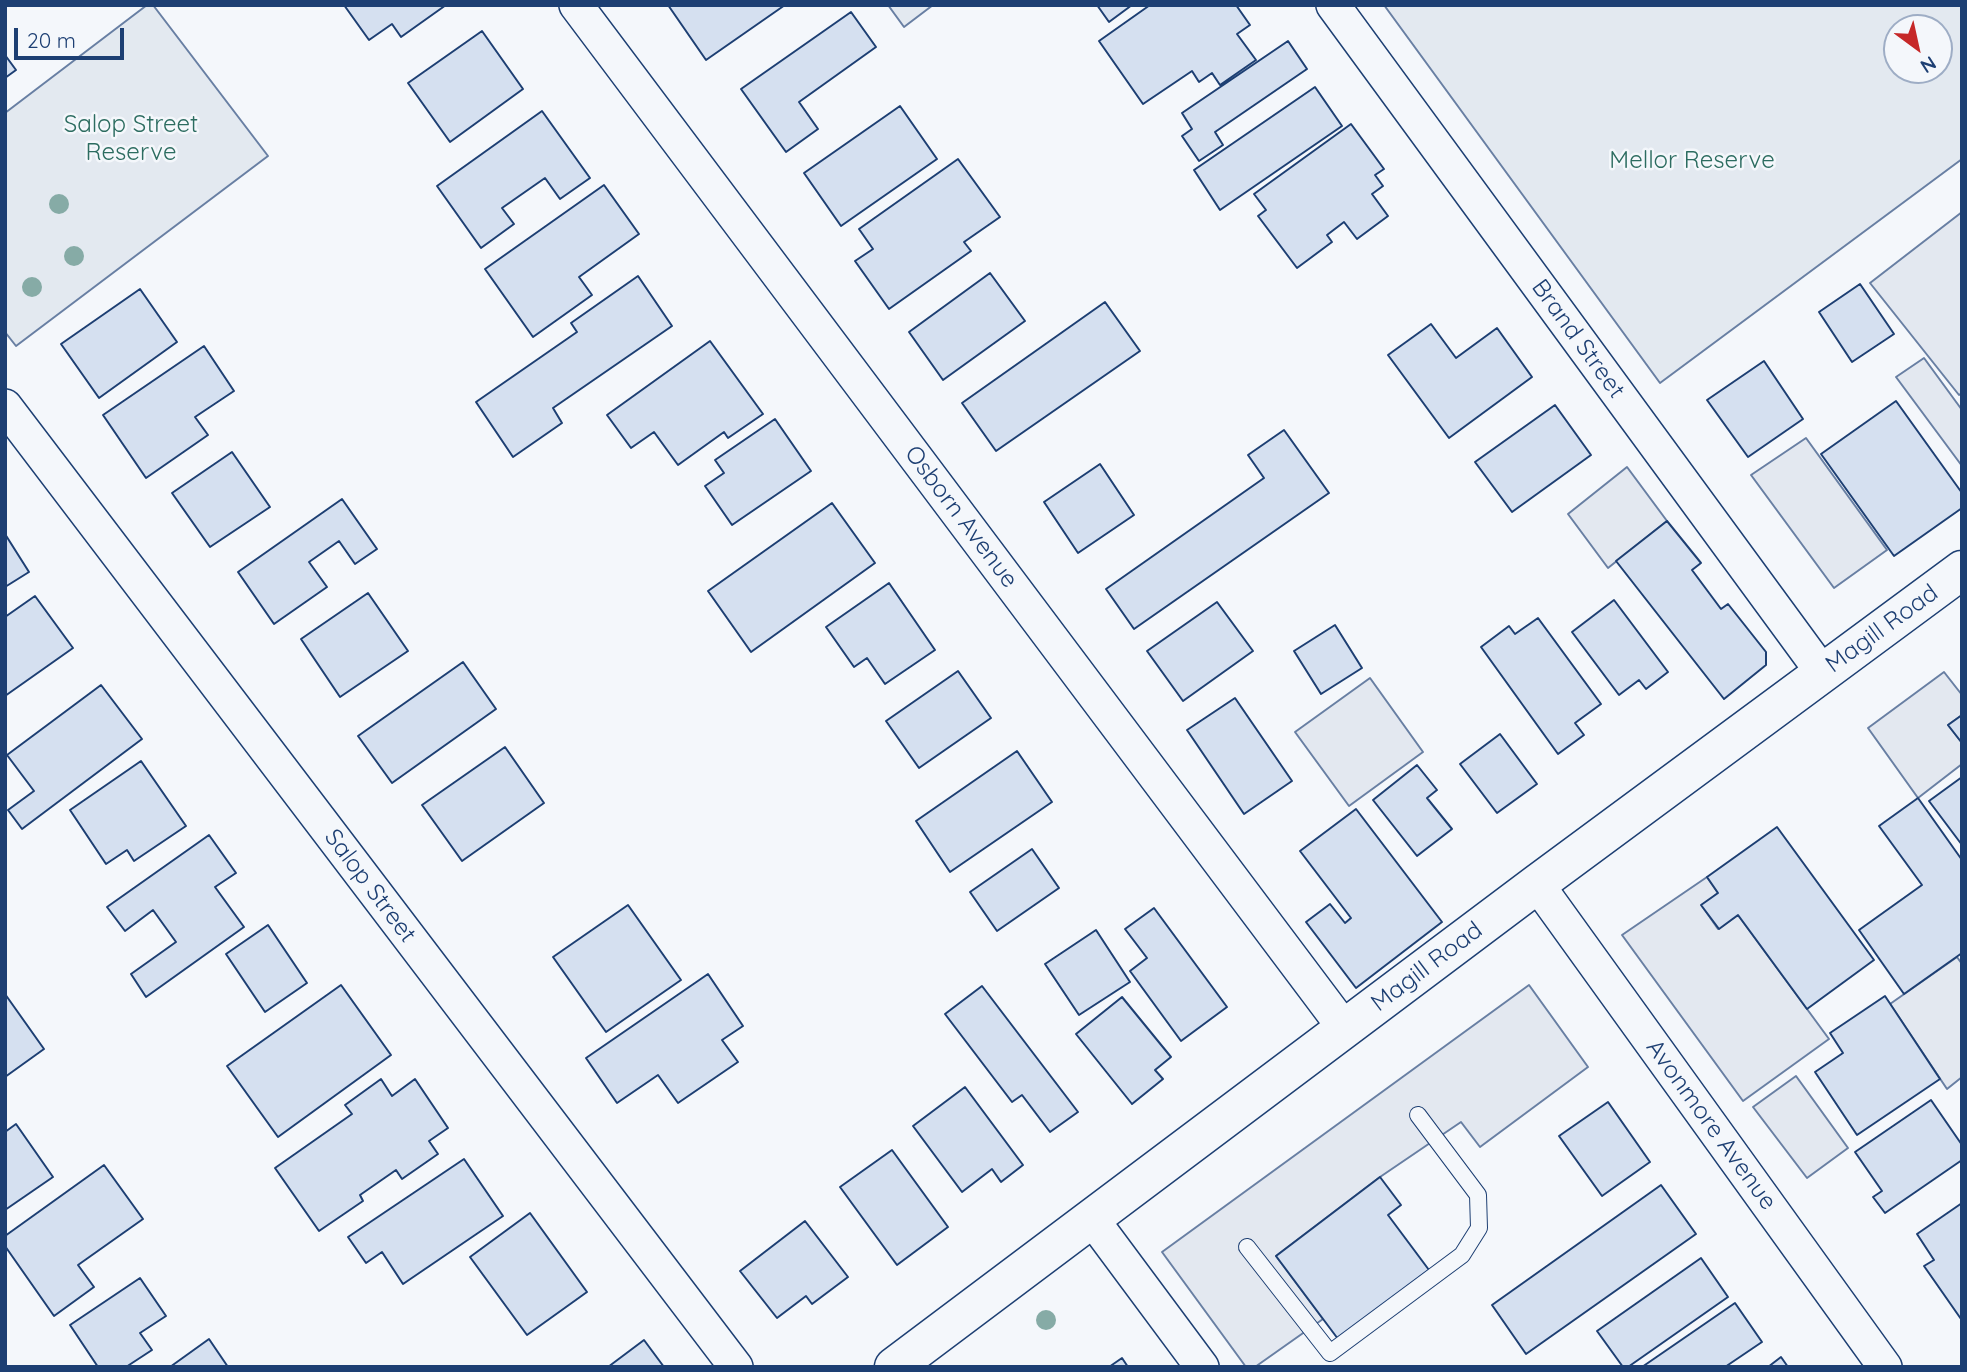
<!DOCTYPE html>
<style>
body{margin:0}
#map{position:relative;width:1967px;height:1372px;overflow:hidden;background:#f4f7fb;font-family:Quicksand,sans-serif}
canvas{display:block}
.frame{position:absolute;inset:0;border:7px solid #1d3f73;pointer-events:none}
.north{position:absolute;left:1883px;top:14px;width:70px;height:70px;box-sizing:border-box;background:#f4f7fb;border:2px solid #9eadc5;border-radius:50%;rotate:147deg;font-size:19px;font-weight:700;line-height:28px;text-align:center;color:#1d3f73}
.north::after{content:'';display:block;margin:auto;width:24px;height:32px;background:#c62828;clip-path:polygon(50% 0,100% 100%,50% 72%,0 100%)}
.scale{position:absolute;left:14px;top:28px;width:110px;height:32px;box-sizing:border-box;border:4px solid #1d3f73;border-top:0;padding-left:9px;font-size:21px;line-height:24px;white-space:nowrap;color:#1d3f73;-webkit-text-stroke:5px #f4f7fb;paint-order:stroke}
</style>
<div id="map">
<canvas width="1967" height="1372"></canvas>
<div class="frame"></div>
<div class="north">N</div>
<div class="scale">20 m</div>
</div>
<script>
const ctx = document.querySelector('canvas').getContext('2d');
ctx.lineJoin = 'round';
function paint(path, color) { ctx.fillStyle = color; ctx.fill(path, 'evenodd'); }
function trace(path, color, width, dash) { ctx.strokeStyle = color; ctx.lineWidth = width; ctx.lineCap = dash ? 'butt' : 'round'; ctx.setLineDash(dash || []); ctx.stroke(path); }
function write(font, color, halo, rows, align = 'center') {
  ctx.font = font + ' Quicksand,sans-serif'; ctx.lineWidth = 5; ctx.setLineDash([]); ctx.textBaseline = 'middle'; ctx.strokeStyle = halo; ctx.fillStyle = color; for (const [text, x, y, turn = 0] of rows) {
    ctx.save(); ctx.translate(x, y); ctx.rotate((+turn || 0) * Math.PI / 180); ctx.textAlign = isNaN(turn) ? turn : align; if (halo) ctx.strokeText(text, 0, 0); ctx.fillText(text, 0, 0); ctx.restore();
  }
}
const green = new Path2D(`
 M 147,5 L 153,5 L 268,156 L 16,346 L 5,332 L 5,113 Z
 M 888,5 L 933,5 L 904,27 Z
 M 1384,5 L 1962,5 L 1962,159 L 1660,383 ZM 1897,28 L 1939,28 L 1939,70 L 1897,70 Z`);
paint(green, '#e3e9f0');
trace(green, '#687fa3', 2);
const parking = new Path2D(`
 M 1962,212 L 1962,393 L 1959,395 L 1870,283 Z
 M 1924,358 L 1962,410 L 1962,466 L 1896,377 Z
 M 1806,438 L 1887,550 L 1834,588 L 1751,475 Z
 M 1627,467 L 1667,521 L 1608,568 L 1568,514 Z
 M 1944,672 L 1962,695 L 1962,715 L 1948,725 L 1962,743 L 1962,764 L 1918,798 L 1868,728 Z
 M 1370,678 L 1423,752 L 1349,806 L 1295,732 Z
 M 1707,877 L 1718,893 L 1702,906 L 1718,929 L 1738,915 L 1829,1039 L 1743,1101 L 1622,935 Z
 M 1957,957 L 1962,964 L 1962,1077 L 1947,1089 L 1890,1004 Z
 M 1529,985 L 1588,1067 L 1480,1147 L 1461,1122 L 1380,1177 L 1276,1256 L 1323,1319 L 1255,1367 L 1246,1367 L 1162,1252 Z
 M 1796,1076 L 1848,1148 L 1807,1178 L 1753,1107 Z`);
paint(parking, '#e3e8f0');
trace(parking, '#687fa3', 2);
const building = new Path2D(`
 M 344,5 L 446,5 L 401,37 L 392,24 L 369,40 Z
 M 668,5 L 785,5 L 706,60 Z
 M 1097,5 L 1132,5 L 1109,22 Z
 M 1150,5 L 1236,5 L 1250,25 L 1237,34 L 1256,60 L 1220,85 L 1212,73 L 1199,82 L 1192,71 L 1143,104 L 1099,41 Z
 M 851,12 L 876,47 L 799,102 L 818,129 L 786,152 L 741,89 Z
 M 482,31 L 523,89 L 450,142 L 408,83 Z
 M 1288,41 L 1307,69 L 1215,132 L 1223,145 L 1199,161 L 1182,136 L 1192,129 L 1182,113 Z
 M 5,55 L 16,70 L 5,78 Z
 M 1315,87 L 1342,126 L 1220,210 L 1194,170 Z
 M 900,106 L 937,159 L 841,226 L 804,173 Z
 M 542,111 L 590,178 L 560,199 L 545,178 L 502,208 L 514,224 L 481,248 L 437,186 Z
 M 1351,124 L 1384,169 L 1375,175 L 1383,186 L 1372,194 L 1388,216 L 1357,239 L 1344,222 L 1327,235 L 1332,242 L 1297,268 L 1258,216 L 1266,210 L 1254,194 Z
 M 958,159 L 1000,217 L 964,242 L 971,251 L 889,309 L 855,261 L 873,249 L 859,229 Z
 M 604,185 L 639,234 L 579,277 L 592,295 L 533,337 L 485,269 Z
 M 990,273 L 1025,321 L 943,380 L 909,332 Z
 M 638,276 L 672,326 L 553,408 L 562,423 L 513,457 L 476,402 L 577,332 L 571,323 Z
 M 1860,284 L 1894,334 L 1852,362 L 1819,312 Z
 M 140,289 L 177,342 L 99,398 L 61,344 Z
 M 1105,302 L 1140,351 L 996,451 L 962,403 Z
 M 1431,324 L 1456,358 L 1497,328 L 1532,377 L 1449,438 L 1388,355 Z
 M 710,341 L 763,414 L 728,438 L 724,432 L 678,465 L 654,432 L 631,448 L 607,415 Z
 M 204,346 L 234,391 L 195,417 L 208,435 L 146,478 L 103,415 Z
 M 1764,361 L 1803,419 L 1748,457 L 1707,400 Z
 M 1896,401 L 1962,493 L 1962,508 L 1894,556 L 1821,454 Z
 M 1555,405 L 1591,455 L 1512,512 L 1475,462 Z
 M 775,419 L 811,471 L 732,525 L 705,486 L 724,473 L 715,460 Z
 M 1284,430 L 1329,493 L 1134,629 L 1106,589 L 1264,478 L 1248,455 Z
 M 232,452 L 270,507 L 210,547 L 172,493 Z
 M 1100,464 L 1134,515 L 1078,553 L 1044,502 Z
 M 342,499 L 377,549 L 355,564 L 339,541 L 309,562 L 327,587 L 274,624 L 238,572 Z
 M 832,503 L 875,563 L 751,652 L 708,591 Z
 M 1667,521 L 1701,563 L 1692,570 L 1721,609 L 1728,604 L 1766,652 L 1766,665 L 1724,699 L 1616,561 Z
 M 5,534 L 29,572 L 5,587 Z
 M 889,583 L 935,650 L 885,684 L 867,658 L 854,667 L 826,627 Z
 M 368,593 L 408,651 L 340,697 L 301,639 Z
 M 35,596 L 73,648 L 5,696 L 5,617 Z
 M 1614,600 L 1668,672 L 1646,689 L 1639,680 L 1619,695 L 1572,632 Z
 M 1217,602 L 1253,651 L 1183,701 L 1147,651 Z
 M 1538,618 L 1601,704 L 1575,723 L 1584,735 L 1558,754 L 1481,647 L 1509,626 L 1515,634 Z
 M 1335,625 L 1362,668 L 1321,694 L 1294,651 Z
 M 463,662 L 496,709 L 392,783 L 358,736 Z
 M 958,671 L 991,718 L 919,768 L 886,721 Z
 M 101,685 L 142,739 L 22,829 L 8,810 L 34,791 L 7,755 Z
 M 1235,698 L 1292,781 L 1244,814 L 1187,730 Z
 M 1962,715 L 1962,743 L 1948,725 Z
 M 1500,734 L 1537,784 L 1497,813 L 1460,764 Z
 M 505,747 L 544,803 L 462,861 L 422,805 Z
 M 1017,751 L 1052,802 L 950,872 L 916,821 Z
 M 141,761 L 186,826 L 134,861 L 127,850 L 106,864 L 70,810 Z
 M 1417,765 L 1437,790 L 1427,798 L 1452,829 L 1417,856 L 1373,800 Z
 M 1962,777 L 1962,845 L 1929,801 Z
 M 1918,798 L 1962,860 L 1962,953 L 1904,994 L 1859,930 L 1922,885 L 1879,826 Z
 M 1356,809 L 1442,922 L 1356,988 L 1306,922 L 1330,904 L 1345,923 L 1351,918 L 1300,851 Z
 M 1777,827 L 1874,960 L 1807,1009 L 1738,915 L 1719,929 L 1701,905 L 1718,893 L 1707,877 Z
 M 209,835 L 236,873 L 215,887 L 244,927 L 146,997 L 131,974 L 176,942 L 153,910 L 125,931 L 107,907 Z
 M 1032,849 L 1059,888 L 997,931 L 970,892 Z
 M 628,905 L 681,980 L 606,1032 L 553,957 Z
 M 1154,908 L 1227,1007 L 1181,1041 L 1130,971 L 1147,958 L 1125,929 Z
 M 268,925 L 307,983 L 265,1012 L 226,954 Z
 M 1096,930 L 1130,982 L 1079,1015 L 1045,964 Z
 M 708,974 L 743,1026 L 722,1040 L 738,1062 L 678,1103 L 658,1075 L 617,1103 L 586,1058 Z
 M 341,985 L 391,1055 L 278,1137 L 227,1066 Z
 M 982,986 L 1078,1112 L 1050,1132 L 1022,1095 L 1012,1102 L 945,1014 Z
 M 5,994 L 44,1049 L 5,1077 Z
 M 1885,996 L 1940,1079 L 1857,1135 L 1815,1072 L 1843,1053 L 1830,1033 Z
 M 1122,997 L 1171,1057 L 1155,1070 L 1163,1079 L 1132,1104 L 1076,1034 Z
 M 381,1079 L 392,1096 L 415,1079 L 448,1128 L 429,1141 L 438,1154 L 402,1179 L 396,1170 L 360,1195 L 363,1201 L 319,1231 L 275,1168 L 352,1114 L 345,1105 Z
 M 965,1087 L 1023,1165 L 1001,1182 L 992,1169 L 962,1192 L 913,1126 Z
 M 1931,1100 L 1962,1145 L 1962,1160 L 1885,1213 L 1873,1197 L 1882,1191 L 1855,1152 Z
 M 1608,1102 L 1650,1162 L 1602,1196 L 1559,1136 Z
 M 16,1124 L 53,1177 L 5,1210 L 5,1132 Z
 M 892,1150 L 948,1227 L 897,1265 L 840,1187 Z
 M 464,1159 L 503,1216 L 403,1284 L 382,1252 L 366,1263 L 348,1237 Z
 M 104,1165 L 143,1219 L 78,1265 L 94,1287 L 54,1316 L 5,1246 L 5,1236 Z
 M 1380,1177 L 1401,1205 L 1388,1215 L 1429,1270 L 1338,1339 L 1276,1256 Z
 M 1661,1185 L 1696,1234 L 1526,1354 L 1492,1305 Z
 M 1962,1203 L 1962,1319 L 1961,1319 L 1924,1266 L 1934,1260 L 1917,1234 Z
 M 530,1213 L 587,1292 L 527,1335 L 470,1257 Z
 M 805,1221 L 848,1277 L 812,1304 L 806,1296 L 777,1318 L 740,1271 Z
 M 1701,1258 L 1728,1297 L 1628,1367 L 1623,1367 L 1597,1331 Z
 M 140,1278 L 166,1316 L 140,1333 L 152,1350 L 126,1367 L 98,1367 L 70,1325 Z
 M 1735,1303 L 1762,1342 L 1725,1367 L 1642,1367 Z
 M 209,1339 L 228,1367 L 170,1367 Z
 M 644,1340 L 664,1367 L 608,1367 Z
 M 1781,1357 L 1788,1367 L 1768,1367 Z
 M 1122,1358 L 1128,1367 L 1109,1367 Z`);
paint(building, '#d5e0f0');
trace(building, '#1d3f73', 2);
const lane = new Path2D(`
 M 1247,1247 L 1330,1353 L 1462,1255 L 1479,1228 L 1478,1195 L 1418,1115`);
const street = new Path2D(`
 M 576,5 L 1345,1029
 M 1333,5 L 1822,672
 M 5,406 L 736,1367
 M 1537,884 L 1885,1367
 M 1092,1219 L 1202,1367`);
const secondary = new Path2D(`
 M 894,1367 L 1537,884 L 1962,570`);
trace(lane, '#1d3f73', 18);
trace(street, '#1d3f73', 36);
trace(secondary, '#1d3f73', 41);
trace(lane, '#f4f7fb', 16);
trace(street, '#f4f7fb', 33);
trace(secondary, '#f4f7fb', 38);
ctx.fillStyle = '#86aba6';
for (const [x, y] of [
 [59,204],
 [74,256],
 [32,287],
 [1046,1320]
]) { ctx.beginPath(); ctx.arc(x, y, 10, 0, 2 * Math.PI); ctx.fill(); }
write('24px', '#2c6c60', '#f4f7fb', [
 ["Salop Street",131,125],
 ["Reserve",131,153],
 ["Mellor Reserve",1692,161]
]);
write('24px', '#1d3f73', '#f4f7fb', [
 ["Brand Street",1578,339,54],
 ["Osborn Avenue",961,517,53],
 ["Magill Road",1882,629,-36],
 ["Salop Street",370,886,53],
 ["Magill Road",1427,967,-37],
 ["Avonmore Avenue",1711,1125,54]
]);
</script>
